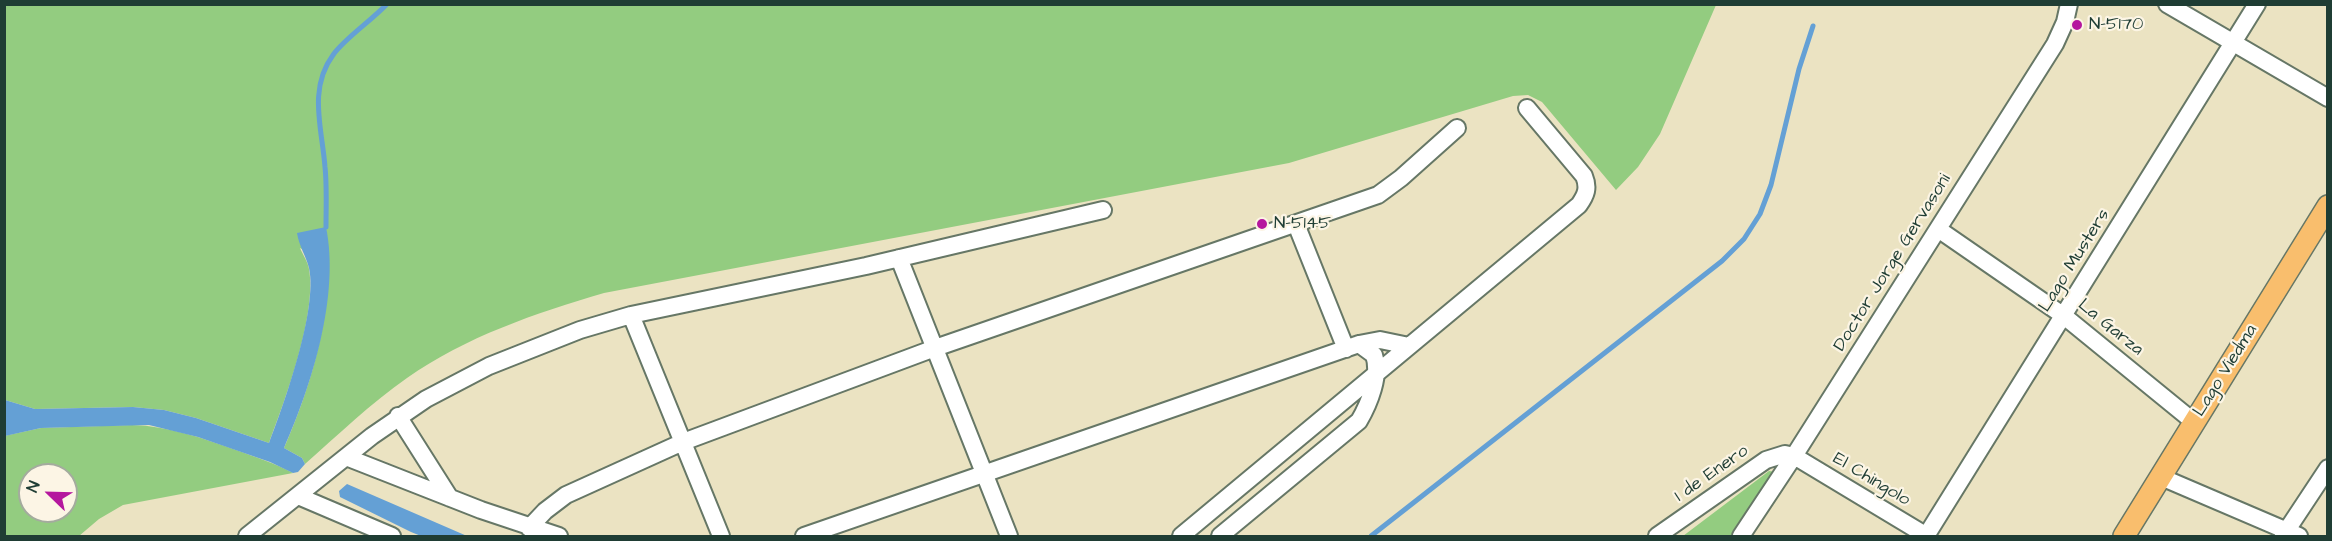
<!DOCTYPE html>
<style>
body{margin:0}
#map{position:relative;width:2332px;height:541px;overflow:hidden;background:#ebe3c2;font-family:"Architects Daughter",sans-serif}
canvas{display:block}
.frame{position:absolute;inset:0;border:6px solid #1f3d34;pointer-events:none}
.north{position:absolute;left:18px;top:463px;width:60px;height:60px;box-sizing:border-box;background:#fcf5e5;border:2px solid #a4ab9e;border-radius:50%;rotate:293deg;font-size:16px;font-weight:700;line-height:24px;text-align:center;color:#1f3d34}
.north::after{content:'';display:block;margin:auto;width:21px;height:27px;background:#b5179e;clip-path:polygon(50% 0,100% 100%,50% 72%,0 100%)}
</style>
<div id="map">
<canvas width="2332" height="541"></canvas>
<div class="frame"></div>
<div class="north">N</div>
</div>
<script>
const ctx = document.querySelector('canvas').getContext('2d');
ctx.lineJoin = 'round';
function paint(path, color) { ctx.fillStyle = color; ctx.fill(path, 'evenodd'); }
function trace(path, color, width, dash) { ctx.strokeStyle = color; ctx.lineWidth = width; ctx.lineCap = dash ? 'butt' : 'round'; ctx.setLineDash(dash || []); ctx.stroke(path); }
function write(font, color, halo, rows, align = 'center') {
  ctx.font = font + ' "Architects Daughter",sans-serif'; ctx.lineWidth = 4.5; ctx.setLineDash([]); ctx.textBaseline = 'middle'; ctx.strokeStyle = halo; ctx.fillStyle = color; for (const [text, x, y, turn = 0] of rows) {
    ctx.save(); ctx.translate(x, y); ctx.rotate((+turn || 0) * Math.PI / 180); ctx.textAlign = isNaN(turn) ? turn : align; if (halo) ctx.strokeText(text, 0, 0); ctx.fillText(text, 0, 0); ctx.restore();
  }
}
paint(new Path2D(`
 M 5,5 L 1716,5 L 1660,134 L 1638,167 L 1616,190 L 1542,102 L 1528,95 L 1513,96 L 1289,163 L 604,293 C 536,313 465,337 407,378 C 371,403 338,435 305,464 L 302,458 L 284,448 C 310,389 328,327 329,263 L 300,248 C 303,255 308,262 309,269 C 317,315 285,400 269,443 L 196,418 L 164,410 L 133,407 L 35,409 L 5,400 Z
 M 132,425 C 169,426 202,438 236,450 C 255,457 275,463 293,473 L 123,505 L 99,519 L 79,536 L 5,536 L 4,436 L 41,428 ZM 30,475 L 66,475 L 66,511 L 30,511 Z
 M 1769,471 L 1776,472 L 1732,536 L 1683,536 Z`), '#93cc80');
paint(new Path2D(`
 M 326,227 C 340,295 312,385 284,448 L 302,458 L 305,464 L 298,472 L 293,473 L 270,462 L 198,437 L 149,425 L 41,428 L 5,436 L 5,400 L 35,409 L 133,407 L 164,410 L 196,418 L 269,443 C 284,404 318,309 309,268 C 306,256 299,246 297,233 Z
 M 347,484 L 467,536 L 421,536 L 411,532 L 340,497 L 339,491 Z`), '#64a0d5');
trace(new Path2D(`
 M 326,227 C 326,207 327,186 325,167 C 322,128 308,89 333,55 C 344,39 371,21 387,4
 M 1371,536 L 1722,261 L 1744,239 L 1760,214 L 1771,185 L 1799,69 L 1813,26`), '#64a0d5', 5);
const minor = new Path2D(`
 M 2167,4 L 2328,98
 M 1296,224 L 1346,349
 M 1938,229 L 2064,316 L 2194,422
 M 899,258 L 1009,536
 M 631,315 L 721,536
 M 398,416 L 450,498
 M 346,457 L 481,510 L 559,536
 M 2161,477 L 2299,536
 M 298,496 L 392,536
 M 529,528 L 545,511 L 566,495 L 683,442 L 935,348 L 1378,195 L 1401,178 L 1457,128
 M 247,536 L 372,436 L 426,399 L 489,366 L 580,330 L 631,315 L 866,266 L 1103,210
 M 804,536 L 1359,344 L 1380,340 L 1409,346
 M 1181,536 L 1579,205 C 1586,195 1589,188 1584,176 L 1527,108
 M 1220,536 L 1359,421 C 1369,404 1381,375 1374,355 L 1359,344
 M 1657,536 L 1766,460 L 1785,454 L 1794,456 L 1927,536
 M 1741,536 L 1794,456 L 2055,44 L 2065,22 L 2069,4
 M 1926,536 L 2257,4
 M 2283,536 L 2328,468`);
const major = new Path2D(`
 M 2124,536 L 2328,206`);
trace(minor, '#676', 20);
trace(major, '#676', 24);
trace(minor, '#fff', 16);
trace(major, '#f9be6d', 21);
for (const [x, y, r, color] of [
 [2077,25,6,"#b5179e"],
 [1262,224,6,"#b5179e"]
]) { const dot = new Path2D(); dot.arc(x, y, r, 0, 2 * Math.PI); ctx.fillStyle = color; ctx.fill(dot); trace(dot, '#fcf5e5', 2); }
write('18px', '#1f3d34', '#fcf5e5', [
 ["N-5170",2089,25],
 ["N-5145",1274,224]
], 'left');
write('18px', '#1f3d34', '#fcf5e5', [
 ["Lago Musters",2075,261,-58],
 ["Doctor Jorge Gervasoni",1893,263,-58],
 ["La Garza",2110,328,39],
 ["Lago Viedma",2226,371,-58],
 ["1 de Enero",1712,474,-35],
 ["El Chingolo",1871,480,31]
]);
</script>
